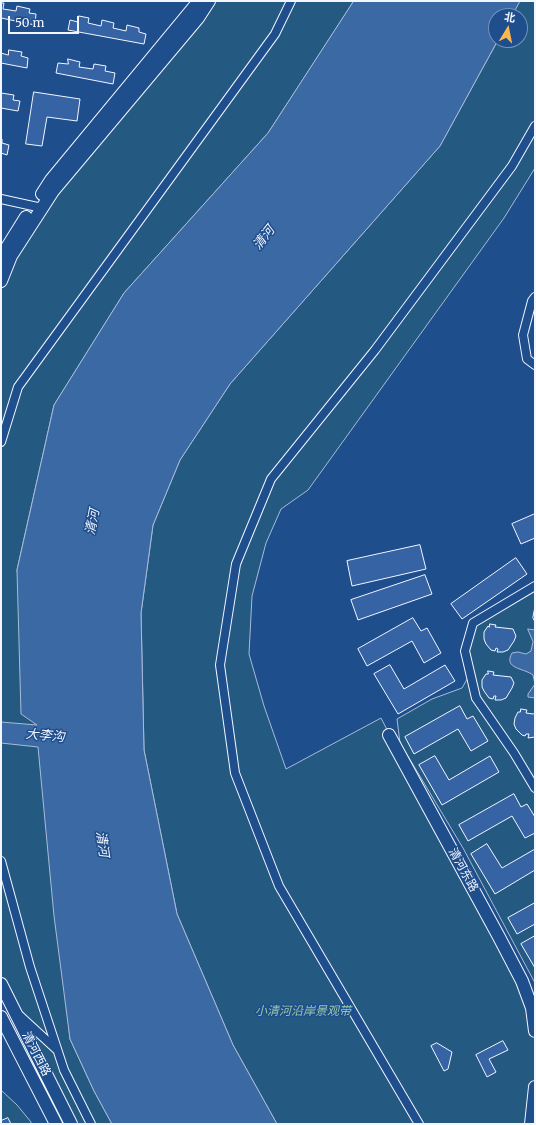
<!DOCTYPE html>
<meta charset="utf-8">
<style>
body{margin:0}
#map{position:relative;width:536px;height:1125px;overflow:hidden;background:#1f4e8c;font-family:Merriweather,"Noto Sans SC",serif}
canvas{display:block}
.frame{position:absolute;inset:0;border:2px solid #f2f6ff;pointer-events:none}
.north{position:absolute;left:488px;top:8px;width:40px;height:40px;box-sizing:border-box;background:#1f4e8c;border:1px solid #7391ba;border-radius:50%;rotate:10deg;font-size:11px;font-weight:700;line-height:16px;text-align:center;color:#f2f6ff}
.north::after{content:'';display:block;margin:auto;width:14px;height:18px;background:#ffb74d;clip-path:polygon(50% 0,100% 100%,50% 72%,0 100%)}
.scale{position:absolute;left:8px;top:16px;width:71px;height:18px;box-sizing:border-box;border:2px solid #f2f6ff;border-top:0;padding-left:5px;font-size:12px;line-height:14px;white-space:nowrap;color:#f2f6ff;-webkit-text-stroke:3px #1f4e8c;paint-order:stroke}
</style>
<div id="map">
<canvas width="536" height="1125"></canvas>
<div class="frame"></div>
<div class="north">北</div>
<div class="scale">50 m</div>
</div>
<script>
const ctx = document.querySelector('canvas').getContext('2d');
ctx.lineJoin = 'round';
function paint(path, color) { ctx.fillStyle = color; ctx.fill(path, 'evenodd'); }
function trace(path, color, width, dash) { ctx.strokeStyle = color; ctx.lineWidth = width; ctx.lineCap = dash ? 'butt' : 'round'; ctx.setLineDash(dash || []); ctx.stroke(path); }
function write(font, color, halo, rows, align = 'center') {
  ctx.font = font + ' Merriweather,"Noto Sans SC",serif'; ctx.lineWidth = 3; ctx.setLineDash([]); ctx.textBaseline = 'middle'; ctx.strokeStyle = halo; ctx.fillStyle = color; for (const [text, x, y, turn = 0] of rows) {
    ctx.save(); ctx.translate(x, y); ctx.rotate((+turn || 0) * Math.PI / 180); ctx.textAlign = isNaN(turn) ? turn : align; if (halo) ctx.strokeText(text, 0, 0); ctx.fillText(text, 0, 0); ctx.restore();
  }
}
const green = new Path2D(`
 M 202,1 L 354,1 L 268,133 L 124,293 L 54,405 L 17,570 L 37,725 L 70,1039 L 94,1091 L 112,1124 L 71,1124 L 1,984 L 1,286 L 45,196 Z
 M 520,1 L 535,1 L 535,168 L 504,218 L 308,490 L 281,509 L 266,543 L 252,596 L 249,654 L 264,706 L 286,769 L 381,718 L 535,1014 L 535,1124 L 277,1124 L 233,1045 L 177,914 L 144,750 L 141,613 L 153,525 L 180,460 L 230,384 L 440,146 L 498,40 L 520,40 L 520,16 L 512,16 Z
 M 535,586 L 535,983 L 463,848 L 400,743 L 397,719 L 432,699 L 462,688 L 470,674 L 465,651 L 473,623 Z
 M 1,1090 L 17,1105 L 31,1122 L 31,1124 L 1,1124 Z`);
paint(green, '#245a82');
trace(green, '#a8bbd7', 1);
const water = new Path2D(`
 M 354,1 L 520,1 L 512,16 L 496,16 L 496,40 L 498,40 L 440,146 L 230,384 L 180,460 L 153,525 L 141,613 L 144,750 L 177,914 L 233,1045 L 277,1124 L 112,1124 L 94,1091 L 70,1039 L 54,916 L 38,747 L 1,743 L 1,722 L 37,725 L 21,714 L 17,570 L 54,405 L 124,293 L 268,133 Z
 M 528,629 L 535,630 L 535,698 L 528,697 L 528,694 L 535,684 L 533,675 C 524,668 503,669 512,653 L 518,652 L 526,654 L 531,651 L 533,642 Z`);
paint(water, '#3b69a3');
trace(water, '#a8bbd7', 1);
const building = new Path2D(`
 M 1,3 L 4,3 L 3,9 L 16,11 L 17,6 L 30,9 L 29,13 L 36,14 L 35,25 L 1,18 Z
 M 79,16 L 89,18 L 88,23 L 101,26 L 102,20 L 114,23 L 113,28 L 126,31 L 127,25 L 139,28 L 139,32 L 146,34 L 144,44 L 68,30 L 70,20 L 78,22 Z
 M 9,50 L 22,52 L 21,56 L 28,58 L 27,68 L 1,63 L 1,53 L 8,55 Z
 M 68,59 L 80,62 L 79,67 L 93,69 L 94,64 L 106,66 L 105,71 L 115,73 L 113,84 L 56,73 L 58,63 L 68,64 Z
 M 34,92 L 80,99 L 77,121 L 47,117 L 42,146 L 26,144 Z
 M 1,93 L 14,95 L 13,100 L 20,101 L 18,111 L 1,108 Z
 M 1,138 L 2,139 L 2,143 L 9,145 L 7,155 L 1,153 Z
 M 535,514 L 535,538 L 521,544 L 512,524 Z
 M 420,545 L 426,569 L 352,586 L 347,561 Z
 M 516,558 L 527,574 L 462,619 L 451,604 Z
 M 425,575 L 432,594 L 358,620 L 351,600 Z
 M 535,607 L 535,622 L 533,618 Z
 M 413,618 L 421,631 L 427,628 L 441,653 L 424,663 L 412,641 L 367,666 L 358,649 Z
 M 490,624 L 496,625 L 495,627 L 513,629 L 516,636 L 514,641 L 508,650 L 503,652 L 497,652 L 498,649 L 496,648 L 495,651 L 491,650 L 486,644 L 484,639 L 484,632 L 488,626 L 489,627 Z
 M 390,665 L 404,689 L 445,665 L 455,681 L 398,714 L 374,674 Z
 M 488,671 L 494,672 L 493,675 L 511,677 L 514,683 L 512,688 L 506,698 L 501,700 L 495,700 L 496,696 L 494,696 L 493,699 L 489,698 L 484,691 L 482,687 L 482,680 L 486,674 L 488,674 Z
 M 460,706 L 467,719 L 473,716 L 488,741 L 471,751 L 458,729 L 414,754 L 405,737 Z
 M 521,709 L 527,710 L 526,713 L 533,714 L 535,713 L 535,737 L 528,738 L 529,734 L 526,734 L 525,736 L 522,735 L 516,729 L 514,724 L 515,718 L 518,712 L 520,712 Z
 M 435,756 L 449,780 L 490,756 L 499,772 L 442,805 L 419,765 Z
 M 514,794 L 521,807 L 527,804 L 535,817 L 535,833 L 525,838 L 512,816 L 468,841 L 459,825 Z
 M 487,844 L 502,868 L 535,849 L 535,870 L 495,894 L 471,854 Z
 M 535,903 L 535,924 L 517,934 L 508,918 Z
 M 535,936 L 535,968 L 521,944 Z
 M 503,1041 L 508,1050 L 489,1059 L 496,1072 L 487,1077 L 476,1055 Z
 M 437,1043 L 452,1052 L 448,1069 L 444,1071 L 431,1046 Z
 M 8,1118 L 11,1124 L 1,1124 L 1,1121 Z`);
paint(building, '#3563a3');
trace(building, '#f2f6ff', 1);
const street = new Path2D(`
 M 1,199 L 42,208
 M 535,297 L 532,301 L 523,335 L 527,359 L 535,365
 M 1,442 L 18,387 L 275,34 L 291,1
 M 535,586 L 473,623 L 465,651 L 476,698 L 514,753 L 535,788
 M 1,861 L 30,967 L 64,1070 L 91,1124
 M 19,1015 L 56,1049
 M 419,1124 L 279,886 L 235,773 L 220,665 L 236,564 L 271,479 L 375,350 L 512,166 L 535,126`);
const secondary = new Path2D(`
 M 42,194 L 51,180 L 199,1
 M 1,257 L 26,217
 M 1,281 L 11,256 L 53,191 L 198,18 L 209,1
 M 389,735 L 499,937 L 522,981 L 532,1008 L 535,1014
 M 1,984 L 71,1124
 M 532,1008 L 535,1031
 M 1,1017 L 56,1124
 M 531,1124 L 535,1087`);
trace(street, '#f2f6ff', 10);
trace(secondary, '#f2f6ff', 14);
trace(street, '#1f4e8c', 8);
trace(secondary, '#1f4e8c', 12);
write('12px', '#f2f6ff', '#1f4e8c', [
 ["清河东路",463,870,61],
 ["清河西路",36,1054,63]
]);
write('italic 12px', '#97c8a6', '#1f4e8c', [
 ["小清河沿岸景观带",303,1012]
]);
write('italic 13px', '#f2f6ff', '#1f4e8c', [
 ["清河",264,238,-52],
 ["清河",93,522,-79],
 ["大李沟",45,736,5],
 ["清河",102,844,82]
]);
</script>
